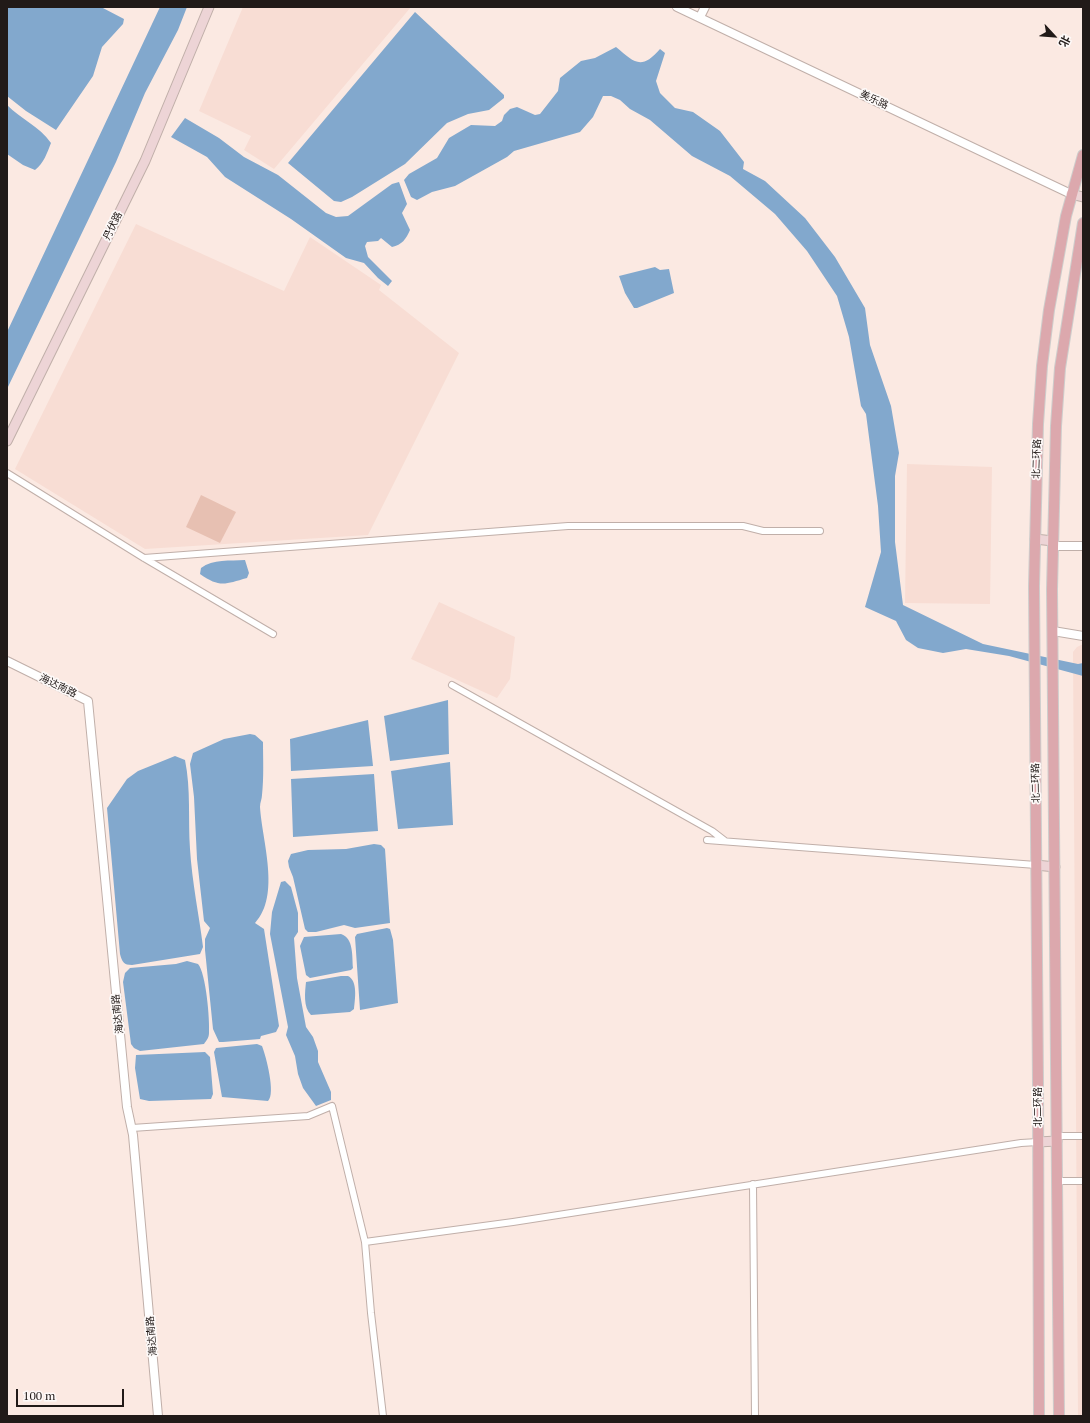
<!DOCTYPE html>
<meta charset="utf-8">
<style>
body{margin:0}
#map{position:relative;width:1090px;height:1423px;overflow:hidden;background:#fbe9e2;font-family:"PT Serif","Noto Sans SC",serif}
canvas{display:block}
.frame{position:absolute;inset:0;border:8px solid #211a18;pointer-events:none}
.north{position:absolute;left:1034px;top:16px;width:40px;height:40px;-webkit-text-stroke:3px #fdf9f8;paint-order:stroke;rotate:116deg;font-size:11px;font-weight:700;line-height:16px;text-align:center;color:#211a18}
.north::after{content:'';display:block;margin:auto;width:14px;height:18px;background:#211a18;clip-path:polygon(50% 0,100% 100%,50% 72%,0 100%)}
.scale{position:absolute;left:16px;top:1389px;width:108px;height:18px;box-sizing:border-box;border:2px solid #211a18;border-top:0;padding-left:5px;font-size:12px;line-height:14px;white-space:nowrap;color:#211a18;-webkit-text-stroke:3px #fdf9f8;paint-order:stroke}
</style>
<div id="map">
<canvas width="1090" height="1423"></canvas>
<div class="frame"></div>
<div class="north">北</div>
<div class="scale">100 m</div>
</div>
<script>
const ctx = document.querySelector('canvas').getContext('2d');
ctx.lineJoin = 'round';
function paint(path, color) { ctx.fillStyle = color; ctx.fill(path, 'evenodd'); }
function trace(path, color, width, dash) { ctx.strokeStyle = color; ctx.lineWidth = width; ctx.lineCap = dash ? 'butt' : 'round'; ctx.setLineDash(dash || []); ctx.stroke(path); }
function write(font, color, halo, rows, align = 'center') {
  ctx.font = font + ' "PT Serif","Noto Sans SC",serif'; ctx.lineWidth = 3.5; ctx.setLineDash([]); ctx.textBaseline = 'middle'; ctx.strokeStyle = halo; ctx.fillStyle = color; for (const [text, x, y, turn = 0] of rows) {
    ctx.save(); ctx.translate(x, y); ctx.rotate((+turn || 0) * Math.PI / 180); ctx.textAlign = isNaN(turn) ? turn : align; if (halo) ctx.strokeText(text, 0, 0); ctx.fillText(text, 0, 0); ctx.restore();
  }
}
paint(new Path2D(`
 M 243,7 L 411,7 L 274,169 L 244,150 L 251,136 L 199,111 Z
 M 136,224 L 284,291 L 310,237 L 381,285 L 379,290 L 459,353 L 368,535 L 145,549 L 15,469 Z
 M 907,464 L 992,467 L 990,604 L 905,603 Z
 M 439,602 L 515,637 L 510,679 L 497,698 L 411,659 Z
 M 1081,645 L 1083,645 L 1083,1416 L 1078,1416 L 1073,652 L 1077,647 Z`), '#f8ddd4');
paint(new Path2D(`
 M 201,495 L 236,512 L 220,543 L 186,527 Z`), '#e7c0b2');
paint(new Path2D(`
 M 7,7 L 101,7 L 124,19 L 123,24 L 102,47 L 93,76 L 56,130 L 26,111 L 7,96 Z
 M 160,7 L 187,7 L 178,30 L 145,93 L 116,162 L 7,389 L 7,332 Z
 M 415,12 L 504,95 L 504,98 L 489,110 L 468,114 L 447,123 L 405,164 L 352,197 L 341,202 L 334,201 L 288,163 Z
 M 616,47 C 634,62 641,71 660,49 L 665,53 L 656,81 L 660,93 L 675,108 L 693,112 L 720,131 L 744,162 L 743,169 L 765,181 L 805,218 L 835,257 L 865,308 L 870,345 L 891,406 L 899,453 L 895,476 L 895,542 L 903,605 L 983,644 L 1078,664 L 1083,663 L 1083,676 L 1009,656 L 966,649 L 943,653 L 918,648 L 906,640 L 896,621 L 865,607 L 881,552 L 878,506 L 866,414 L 861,406 L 849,337 L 837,296 L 807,251 L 775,214 L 730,176 L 692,156 L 650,120 L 630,109 L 620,100 L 611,96 L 603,96 L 593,117 L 580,132 L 514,151 L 507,157 L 455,186 L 432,192 L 417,200 L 411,197 L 404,180 L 409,174 L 437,158 L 449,138 L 471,125 L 495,126 L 502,121 L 504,115 L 510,109 L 517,107 L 535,115 L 540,114 L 558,91 L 560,78 L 581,61 L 595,58 Z
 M 7,105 C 21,119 39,126 51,143 C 47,153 44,163 35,170 L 23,165 L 7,154 Z
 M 185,118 L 219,138 L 244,157 L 278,175 L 326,213 L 336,217 L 348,216 L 392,184 L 399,182 L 407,204 L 402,213 L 410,230 C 406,239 402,245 392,247 L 381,238 L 378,241 L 367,242 L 365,246 L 368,257 L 392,281 L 388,286 L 378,278 L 364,263 L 346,258 L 291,219 L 225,177 L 207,157 L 171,137 Z
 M 655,267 L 660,270 L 669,269 L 674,293 L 637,308 L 634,308 L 625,293 L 619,276 Z
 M 245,560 L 249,573 L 247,578 C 225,584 220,588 200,574 L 201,568 C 213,559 230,561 245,560 Z
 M 448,700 L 449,754 L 390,761 L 384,716 Z
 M 368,720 L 373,766 L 291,771 L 290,739 Z
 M 250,734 L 255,735 L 263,742 C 263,759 264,777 262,795 C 262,799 260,802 260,807 C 262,841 281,895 255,923 L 264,929 L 279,1026 L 276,1032 L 261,1036 L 260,1039 L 223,1042 L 219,1042 L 213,1029 L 205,950 L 205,939 L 210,928 L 204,921 L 197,859 L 194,797 L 190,764 L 193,753 L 224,739 Z
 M 175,756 L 185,760 C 191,789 188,820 190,849 C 192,882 199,915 203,947 L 200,954 L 132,965 C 124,965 122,962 120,954 L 107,808 L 127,779 L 138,771 Z
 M 450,762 L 453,825 L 398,829 L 391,771 Z
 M 374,774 L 378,831 L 293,837 L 291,779 Z
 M 374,844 L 381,845 L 385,849 L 390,923 L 355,928 L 344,925 L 316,932 L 308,932 L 305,929 L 293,877 L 289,867 L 288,861 L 291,854 L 308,850 L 346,849 Z
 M 285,881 L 291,887 L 298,913 L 298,932 L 294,938 L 297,978 L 306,1027 L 313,1037 L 318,1051 L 318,1062 L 331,1092 L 331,1100 L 316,1106 L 303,1088 L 298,1074 L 295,1056 L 286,1035 L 288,1027 L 270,934 L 272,912 L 281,882 Z
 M 387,928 L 390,929 L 393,940 L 398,1003 L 360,1010 L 355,937 L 357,934 Z
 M 341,934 C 354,938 352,957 353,968 L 351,970 L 310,978 L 306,975 L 300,946 L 304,937 Z
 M 187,961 L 198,964 C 206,973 210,1020 209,1033 C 209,1038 206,1041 204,1044 L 140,1051 L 134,1048 L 131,1044 L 123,982 L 125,973 L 130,968 L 176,964 Z
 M 341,976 L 348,976 C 358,981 355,999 354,1009 L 350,1012 L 311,1015 C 303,1007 305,992 306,982 Z
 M 257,1044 L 262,1046 C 266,1056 276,1094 268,1101 L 222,1097 L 214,1052 L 216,1048 Z
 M 205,1052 L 210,1057 L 213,1094 L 211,1099 L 149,1101 L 140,1099 L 135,1068 L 136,1055 Z`), '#82a8cd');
const minor = new Path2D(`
 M 7,473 L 144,558 L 273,634
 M 144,558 L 568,526 L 743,526 L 763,531 L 820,531
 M 452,685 L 712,831 L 725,841
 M 707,840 L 1036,865
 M 132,1128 L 308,1116 L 332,1106 L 365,1242 L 371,1313 L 383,1416
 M 1057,1136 L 1083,1136
 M 1058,1181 L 1083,1181
 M 753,1184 L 755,1416
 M 365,1242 L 513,1222 L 1021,1143 L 1038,1142`);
const tertiary = new Path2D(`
 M 677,7 L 1071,194
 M 700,17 L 705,7
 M 1053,546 L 1083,546
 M 1053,631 L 1083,636
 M 7,661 L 88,701 L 127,1107 L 133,1135 L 158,1416`);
const secondary = new Path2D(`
 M 1071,194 L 1083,197
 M 7,441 L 145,161 L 209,7
 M 1035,539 L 1053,541
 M 1036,865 L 1055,867
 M 1038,1142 L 1057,1141`);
const primary = new Path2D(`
 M 1039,1416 L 1038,1084 L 1034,586 L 1038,424 L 1042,366 L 1049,310 L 1066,216 L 1083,155
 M 1059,1416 L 1052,589 L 1056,426 L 1060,368 L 1083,223`);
trace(minor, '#c0afa9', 8);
trace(tertiary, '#c0afa9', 10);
trace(secondary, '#c0afa9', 11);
trace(primary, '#cecdcc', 12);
trace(minor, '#fff', 6);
trace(tertiary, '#fff', 8);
trace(secondary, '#edd4d6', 9);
trace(primary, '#dca8ad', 10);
write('10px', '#211a18', '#fdf9f8', [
 ["美乐路",874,100,25],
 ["丹伏路",113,226,-64],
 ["北二环路",1037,459,-88],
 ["海达南路",58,686,26],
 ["北二环路",1036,783,-91],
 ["海达南路",118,1014,-96],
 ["北二环路",1038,1107,-90],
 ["海达南路",152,1336,-95]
]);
</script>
